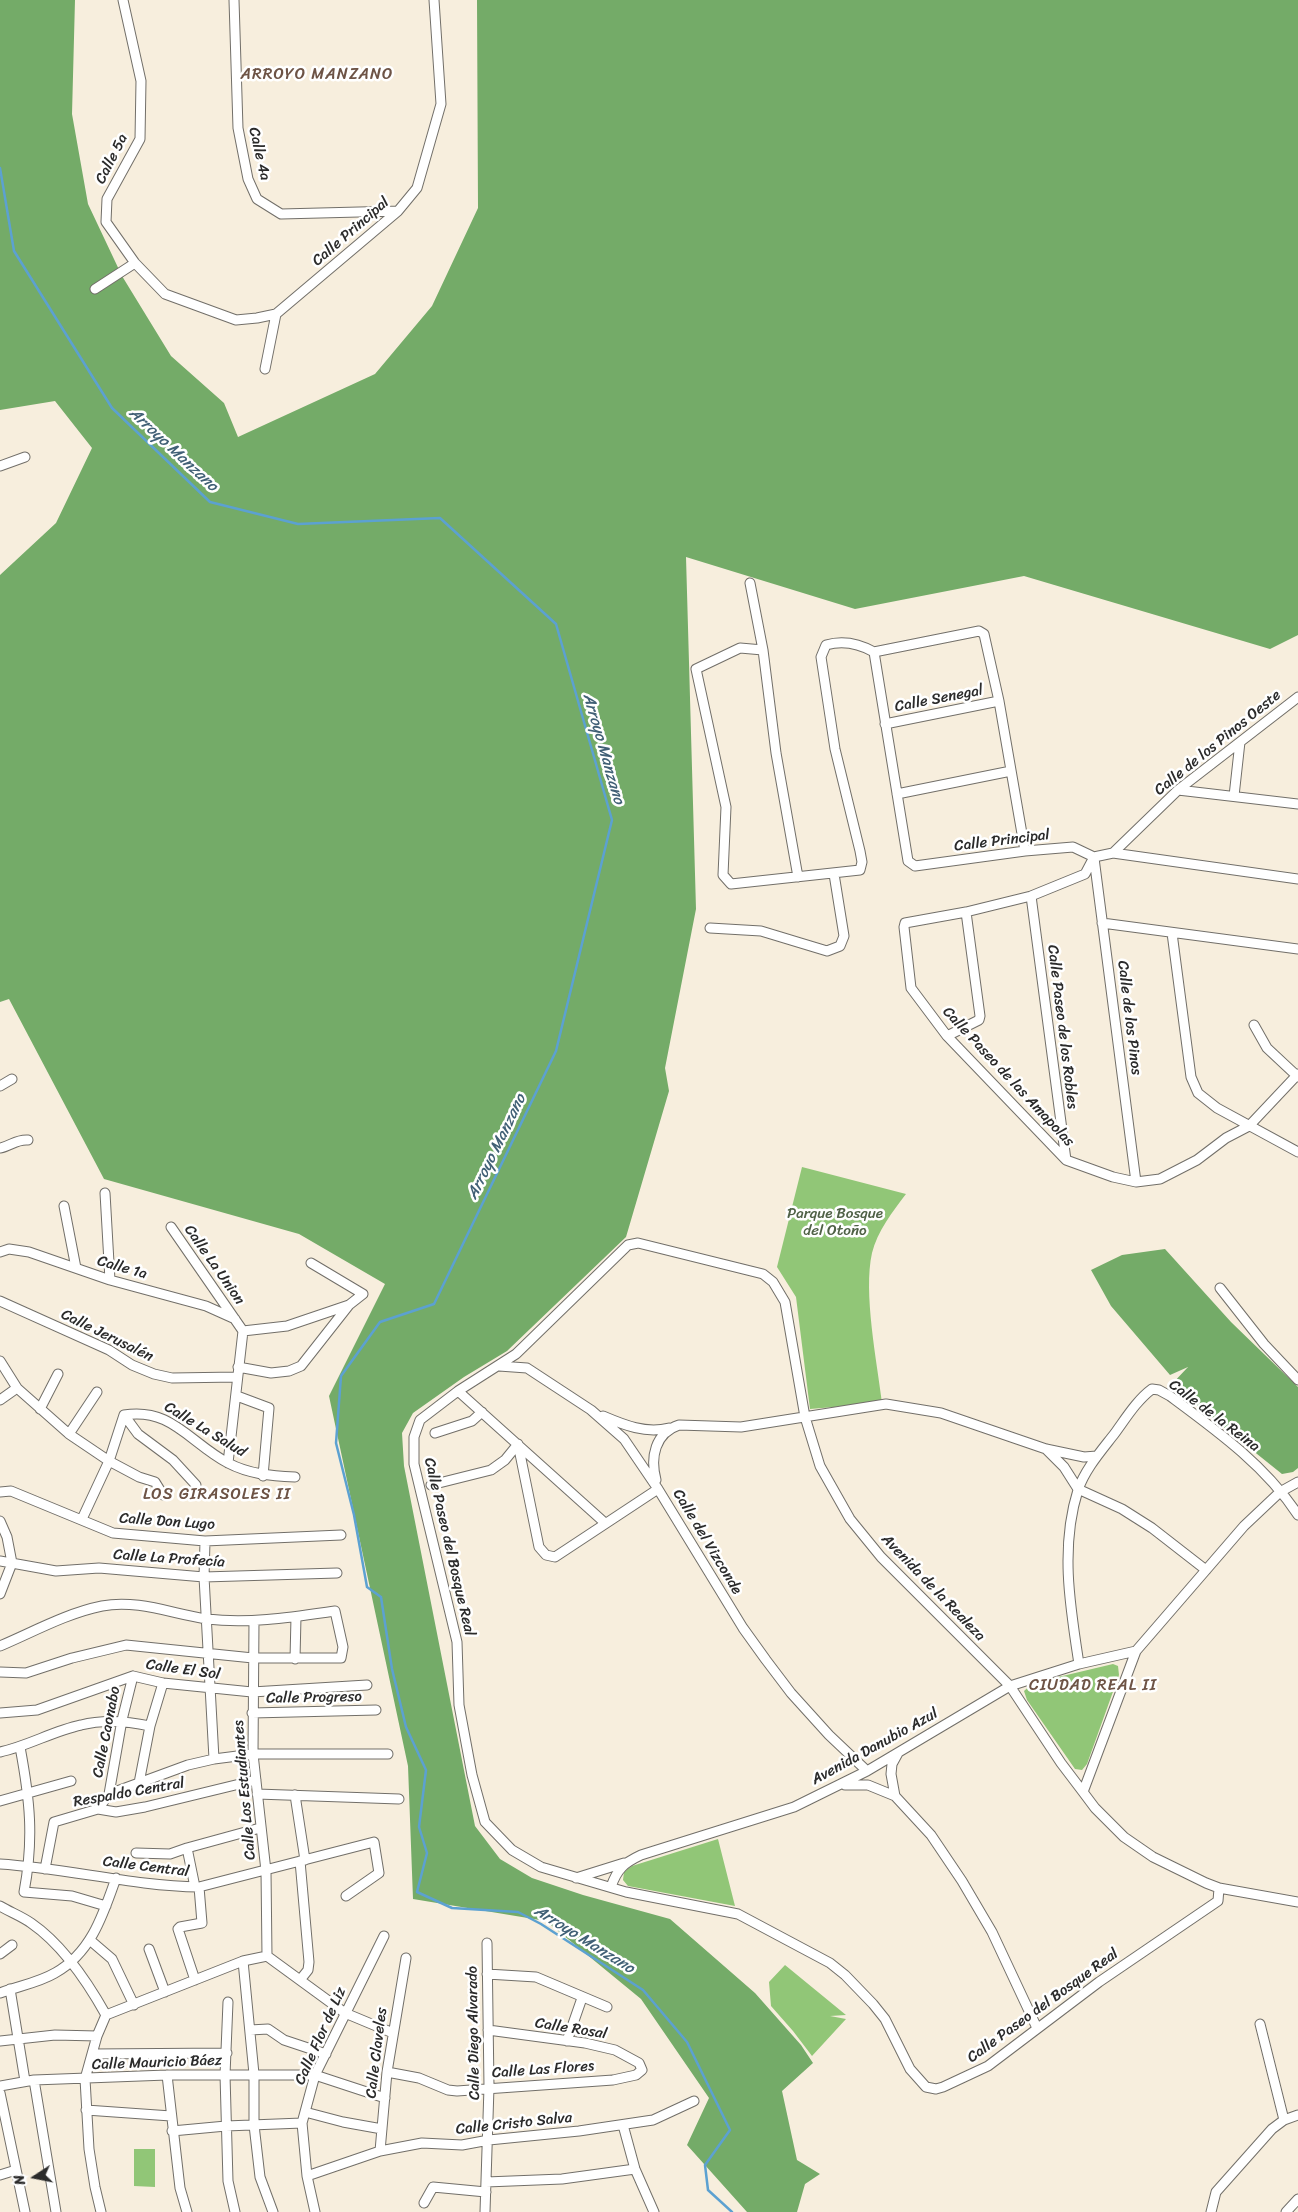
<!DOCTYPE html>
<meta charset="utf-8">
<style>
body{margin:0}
#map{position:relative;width:1298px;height:2212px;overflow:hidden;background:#f7eedd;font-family:Sriracha,sans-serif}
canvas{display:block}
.north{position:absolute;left:10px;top:2152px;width:50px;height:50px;-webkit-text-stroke:4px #fff;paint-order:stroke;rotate:259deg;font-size:14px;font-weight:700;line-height:20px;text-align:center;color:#2b2b2b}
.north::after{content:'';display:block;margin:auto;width:18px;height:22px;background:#2b2b2b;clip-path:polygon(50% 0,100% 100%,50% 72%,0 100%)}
</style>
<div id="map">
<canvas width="1298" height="2212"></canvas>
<div class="north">N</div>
</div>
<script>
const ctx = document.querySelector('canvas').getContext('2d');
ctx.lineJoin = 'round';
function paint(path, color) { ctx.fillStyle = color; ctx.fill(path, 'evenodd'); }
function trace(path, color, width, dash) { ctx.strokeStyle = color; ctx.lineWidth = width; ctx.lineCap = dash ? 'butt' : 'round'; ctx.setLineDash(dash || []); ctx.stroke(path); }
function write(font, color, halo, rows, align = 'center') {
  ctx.font = font + ' Sriracha,sans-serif'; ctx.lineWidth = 5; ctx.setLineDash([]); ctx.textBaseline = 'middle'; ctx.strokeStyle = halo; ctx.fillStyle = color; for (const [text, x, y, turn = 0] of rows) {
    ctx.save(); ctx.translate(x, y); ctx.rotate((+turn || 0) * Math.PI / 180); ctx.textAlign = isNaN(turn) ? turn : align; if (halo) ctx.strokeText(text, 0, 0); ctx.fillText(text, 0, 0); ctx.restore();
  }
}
paint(new Path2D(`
 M 802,1167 L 906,1194 C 893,1211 877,1232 872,1253 C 863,1293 877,1361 882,1403 L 810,1409 L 796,1297 L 777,1267 Z
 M 1113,1664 L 1118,1666 L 1119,1675 L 1087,1764 L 1082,1770 L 1075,1769 L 1027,1700 L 1024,1691 L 1033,1683 Z
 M 718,1839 L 735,1906 L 628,1886 L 623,1880 L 624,1872 L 632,1866 Z
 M 785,1965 L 846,2015 L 830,2016 L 846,2019 L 812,2056 L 793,2031 L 771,2006 L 769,1982 Z
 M 134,2149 L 155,2149 L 155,2187 L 134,2186 Z`), '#91c677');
paint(new Path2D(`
 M 0,0 L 75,0 L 72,114 L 88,204 L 122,276 L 171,356 L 224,403 L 238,437 L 375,374 L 432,306 L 478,208 L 477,0 L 1298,0 L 1298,635 L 1270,649 L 1024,576 L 855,609 L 686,557 L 696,909 L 665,1068 L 669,1091 L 626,1237 L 507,1351 L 464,1377 L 413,1413 L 402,1433 L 404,1466 L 475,1826 L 500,1859 L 532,1878 L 583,1895 L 670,1919 L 755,1993 L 801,2045 L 813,2063 L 782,2091 L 797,2160 L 820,2174 L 805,2184 L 797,2212 L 747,2212 L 687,2145 L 709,2098 L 641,1999 L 546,1921 L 413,1899 L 408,1766 L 329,1396 L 385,1284 L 299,1234 L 104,1179 L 9,999 L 0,1002 L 0,575 L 56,523 L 92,448 L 55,401 L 0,410 Z
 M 1165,1249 L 1231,1322 L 1298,1387 L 1298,1468 L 1293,1472 L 1282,1474 L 1171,1385 L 1188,1367 L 1170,1375 L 1111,1306 L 1091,1270 L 1122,1255 Z`), '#74ab68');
trace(new Path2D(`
 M 0,168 L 14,251 L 112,408 L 210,502 L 298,524 L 440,518 L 556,624 L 612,820 L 556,1051 L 434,1304 L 380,1322 L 341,1376 L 336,1443 L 354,1515 L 367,1587 L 381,1597 L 392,1669 L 406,1727 L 426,1770 L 419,1827 L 427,1853 L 417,1892 L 452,1908 L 518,1912 L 541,1924 L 643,1990 L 687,2042 L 730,2130 L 705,2165 L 708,2190 L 732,2212`), '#5ca1d1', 2.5);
const minor = new Path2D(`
 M 123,0 L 141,81 L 140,139 L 107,199 L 106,222 L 135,263 L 165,294 L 236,320 L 257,318 L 276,314 L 398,211 L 417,188 L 441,104 L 434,0
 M 234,0 L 238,128 L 248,179 L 257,199 L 281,214 L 398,211
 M 95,289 L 135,263
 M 265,369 L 276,314
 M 0,466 L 25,457
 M 750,583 L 763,650 L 776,753 L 798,877
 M 763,650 L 740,648 L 696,669 L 726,807 L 723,875 L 731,884 L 860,870 L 862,862 L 860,851 L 835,749 L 821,657 L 826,645 C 843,640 858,643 874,652 L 979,631 L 984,634 L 999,701 L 1025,851
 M 874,652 L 908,861 L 915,866 L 1025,851 L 1073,847 L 1094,857
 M 885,724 L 999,701
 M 1178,790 L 1298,804
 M 897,794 L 1011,771
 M 1234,796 L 1240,742
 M 1113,853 L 1178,790 L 1298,697
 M 1094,857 L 1085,874 L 1031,896 L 966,912 L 905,923 L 904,927 L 911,988 L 947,1036 L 1066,1160 L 1113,1177 L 1136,1182 L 1160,1179 L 1197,1160 L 1226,1138 L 1249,1126 L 1298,1074
 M 1094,857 L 1113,853 L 1298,879
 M 1094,858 L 1136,1182
 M 1031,896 L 1066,1160
 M 1102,923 L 1298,949
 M 710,928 L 761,931 L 827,951 L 840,946 L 844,936 L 834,874
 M 1172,933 L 1191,1077 L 1198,1093 L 1217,1108 L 1298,1152
 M 1254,1025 L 1267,1048 L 1298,1077
 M 947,1036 L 979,1020 L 980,1016 L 966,912
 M 0,1086 L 12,1079
 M 0,1148 C 11,1146 16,1139 28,1140
 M 105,1193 L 110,1280
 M 64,1206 L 76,1268
 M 171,1227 L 243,1331 L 228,1463
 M 0,1252 L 9,1249 L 29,1252 L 110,1280 L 206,1306 L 235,1319
 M 1220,1288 L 1264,1344 L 1298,1380
 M 0,1301 L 109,1350 L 132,1365 L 154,1374 L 172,1378 L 237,1377
 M 243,1331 L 287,1326 L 349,1305
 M 0,1361 L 17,1388 L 69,1434 L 109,1461 L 139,1477 L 155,1482 L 163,1495
 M 499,1366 L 527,1368 L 591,1410 L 624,1439 L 658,1489 L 743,1628 L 766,1660 L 791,1693 L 829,1735 L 867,1771
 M 238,1367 L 271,1373 L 289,1371 L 301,1366 L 349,1305 L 363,1294 L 311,1263
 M 458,1391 L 605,1523
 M 237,1396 L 269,1408 L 263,1476
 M 0,1400 L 17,1388
 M 40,1409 L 58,1374
 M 124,1415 C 171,1407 190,1443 228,1463 C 249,1474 271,1476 295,1477
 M 124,1415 L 138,1434 L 173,1460 L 196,1485
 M 603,1416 C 624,1425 646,1434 669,1428
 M 435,1433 L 472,1421 L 482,1412
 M 69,1434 L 97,1392
 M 518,1444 L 539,1547 L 546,1555 L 555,1557 L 658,1489
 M 1047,1450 L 1064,1467 L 1078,1489 L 1122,1509 L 1152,1528 L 1206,1570
 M 656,1480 C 650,1457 655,1433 679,1425 L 741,1427 L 886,1404 L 941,1413 L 1046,1449 L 1084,1457 L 1097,1456
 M 431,1485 L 491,1470 L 505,1460 L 518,1444
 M 0,1492 L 11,1491 L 113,1533 L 205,1541 L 341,1535
 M 82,1519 L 109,1461 L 124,1415
 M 0,1521 L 7,1537 L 12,1563 L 0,1594
 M 205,1541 L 204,1577 L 214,1759
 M 0,1561 L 56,1571 L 99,1568 L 204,1577 L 337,1573
 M 254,1621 L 253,1754 L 266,1871 L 267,1956
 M 0,1646 C 33,1632 67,1613 102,1606 C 137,1599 173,1614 207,1619 C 250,1624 293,1617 335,1611 L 343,1647 L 341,1658 L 253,1658 L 126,1645 L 72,1658 L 26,1673 L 0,1672
 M 295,1659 L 296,1617
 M 1079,1664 C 1070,1606 1060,1547 1078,1490 C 1085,1469 1102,1450 1115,1433 C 1126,1418 1137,1400 1152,1389 L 1159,1390 L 1170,1396 C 1216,1430 1266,1466 1298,1515
 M 0,1713 L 37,1710 L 133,1676 L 163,1683 L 252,1692 L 367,1685
 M 252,1713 L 376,1710
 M 20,1747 C 30,1800 34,1839 24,1892 L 72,1896 L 106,1906
 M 0,1752 C 28,1746 53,1731 81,1725 C 104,1719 127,1721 150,1726
 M 898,1753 L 892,1764 L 891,1774 L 895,1796 L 931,1835 L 962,1881 L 992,1932 L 1037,2028
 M 139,1783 L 150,1726 L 163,1683
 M 845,1785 L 868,1785 L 895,1796
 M 1083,1792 L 1136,1651 L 1244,1526 L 1280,1492 L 1298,1482
 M 109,1794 L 122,1720 L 133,1676
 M 257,1794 L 399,1799
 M 295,1795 L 305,1860
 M 0,1801 L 71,1781
 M 98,1809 L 109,1794 L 188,1765 L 214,1759 L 253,1754 L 388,1754
 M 136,1853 L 170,1854 L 187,1848
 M 0,1864 C 67,1868 132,1886 199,1887 L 374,1842 L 379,1873 L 346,1896
 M 45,1869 L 54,1822 L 98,1809 L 116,1812 L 145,1807 L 256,1780
 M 576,1878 L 624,1863
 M 195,1887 L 187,1848 L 260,1828
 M 611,1887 C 617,1869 624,1863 641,1855 L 794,1807 L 867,1771 L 1010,1686 L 1079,1664 L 1136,1651
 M 1219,1888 L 1218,1901 L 1099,1982 L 988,2066 L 943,2087 L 936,2089 L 926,2087 L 910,2069 L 885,2019 L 873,2004 L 845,1975 L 830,1963 L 738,1914 L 626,1892 L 541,1867 L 512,1850 L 485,1822 L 472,1775 L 459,1705 L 457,1642 L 414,1464 L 414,1437 L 420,1420 L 458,1391 L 516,1354 L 628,1245 L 638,1243 L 763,1274 L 773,1282 L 785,1302 L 805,1417 L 820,1466 L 850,1519 L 881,1557 L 1010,1686 L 1061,1763 L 1083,1792 L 1095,1808 L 1124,1837 L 1153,1857 L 1206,1883 L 1219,1888 L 1298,1902
 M 0,1906 C 10,1912 21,1916 31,1923 C 63,1945 87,1981 106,2015
 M 91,1941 L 112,1959 L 134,2005
 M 149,1949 L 165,1992
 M 0,1954 L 12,1945
 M 243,1961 L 254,2074 L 254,2125 L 260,2177 L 273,2212
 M 487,1974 L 536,1977 L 607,2007
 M 195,1980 L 178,1929 L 180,1927 L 202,1923 L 199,1887
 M 300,1980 L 308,1970 L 309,1962 L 300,1861
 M 10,1989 L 25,2081
 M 0,1993 C 18,1986 38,1983 55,1973 C 91,1953 103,1915 116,1878
 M 228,2002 L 225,2075 L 228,2181 L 235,2212
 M 106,2015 L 243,1961 L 267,1956 L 345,2013 L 393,2033
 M 1260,2024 L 1284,2120
 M 250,2030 L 268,2029 L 284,2040 L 326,2054
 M 0,2041 L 55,2035 L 97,2036
 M 567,2041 L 582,1998
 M 92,2054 L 227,2053
 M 387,2072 L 419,2078 L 448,2090 L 457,2091 L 613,2080 L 636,2075 L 642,2070 L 639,2063 L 615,2050 L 585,2043 L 488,2030
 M 167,2075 L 180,2188 L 187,2212
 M 34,2080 L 56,2212
 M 0,2086 L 34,2080 L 167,2075 L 315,2075 L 385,2098
 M 0,2093 L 25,2212
 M 86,2110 L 171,2116
 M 305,2112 L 343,2122 L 382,2129
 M 623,2125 L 635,2169 L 654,2212
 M 172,2131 L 226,2126 L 302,2123
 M 380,2151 L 387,2072 L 406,1958
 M 0,2175 L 16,2170
 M 307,2176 L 380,2151 L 422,2143 L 462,2145 L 489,2140 L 579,2131 L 653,2120 L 694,2101
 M 486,2182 L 562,2179 L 635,2169
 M 424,2203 L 433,2187 L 486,2192
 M 101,2212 L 95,2187 L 89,2149 L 85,2079 L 97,2036 L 106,2015
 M 315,2212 L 307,2176 L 302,2123 L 315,2075 L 384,1936
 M 485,2212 L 489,2087 L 487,1943
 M 1211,2212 L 1216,2192 L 1272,2129 L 1284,2120 L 1298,2115
 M 1286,2212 L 1298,2199`);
trace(minor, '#726f69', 11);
trace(minor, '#fff', 9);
write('15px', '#2b2b2b', '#fff', [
 ["Calle 4a",259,154,77],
 ["Calle 5a",112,159,-63],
 ["Calle Principal",351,232,-41],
 ["Calle Senegal",939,699,-11],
 ["Calle de los Pinos Oeste",1218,743,-39],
 ["Calle Principal",1002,841,-7],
 ["Calle de los Pinos",1129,1018,83],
 ["Calle Paseo de los Robles",1062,1027,83],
 ["Calle Paseo de las Amapolas",1008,1077,47],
 ["Calle La Union",214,1265,55],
 ["Calle 1a",122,1268,16],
 ["Calle Jerusalén",107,1336,26],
 ["Calle de la Reina",1214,1416,37],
 ["Calle La Salud",205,1430,31],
 ["Calle Don Lugo",167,1522,4],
 ["Calle del Vizconde",707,1542,59],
 ["Calle Paseo del Bosque Real",449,1547,77],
 ["Calle La Profecía",169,1559,4],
 ["Avenida de la Realeza",933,1588,46],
 ["Calle El Sol",183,1670,8],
 ["Calle Progreso",314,1698,-1],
 ["Calle Caonabo",107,1732,-79],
 ["Avenida Danubio Azul",875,1747,-29],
 ["Calle Los Estudiantes",245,1790,-95],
 ["Respaldo Central",129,1793,-10],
 ["Calle Central",146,1867,7],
 ["Calle Paseo del Bosque Real",1043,2006,-36],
 ["Calle Rosal",571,2029,9],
 ["Calle Diego Alvarado",474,2033,-91],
 ["Calle Flor de Liz",321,2036,-66],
 ["Calle Claveles",377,2053,-83],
 ["Calle Mauricio Báez",157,2063,-2],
 ["Calle Las Flores",543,2070,-4],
 ["Calle Cristo Salva",514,2124,-6]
]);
write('15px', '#4f6146', '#fff', [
 ["Parque Bosque",835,1214],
 ["del Otoño",835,1231]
]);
ctx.letterSpacing = '1px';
write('16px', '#6d5345', '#fff', [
 ["ARROYO MANZANO",317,75],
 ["LOS GIRASOLES II",217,1495],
 ["CIUDAD REAL II",1093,1686]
]);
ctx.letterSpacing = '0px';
write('italic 16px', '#416076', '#fff', [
 ["Arroyo Manzano",173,450,43],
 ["Arroyo Manzano",603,749,74],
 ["Arroyo Manzano",497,1147,-64],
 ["Arroyo Manzano",584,1940,32]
]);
</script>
